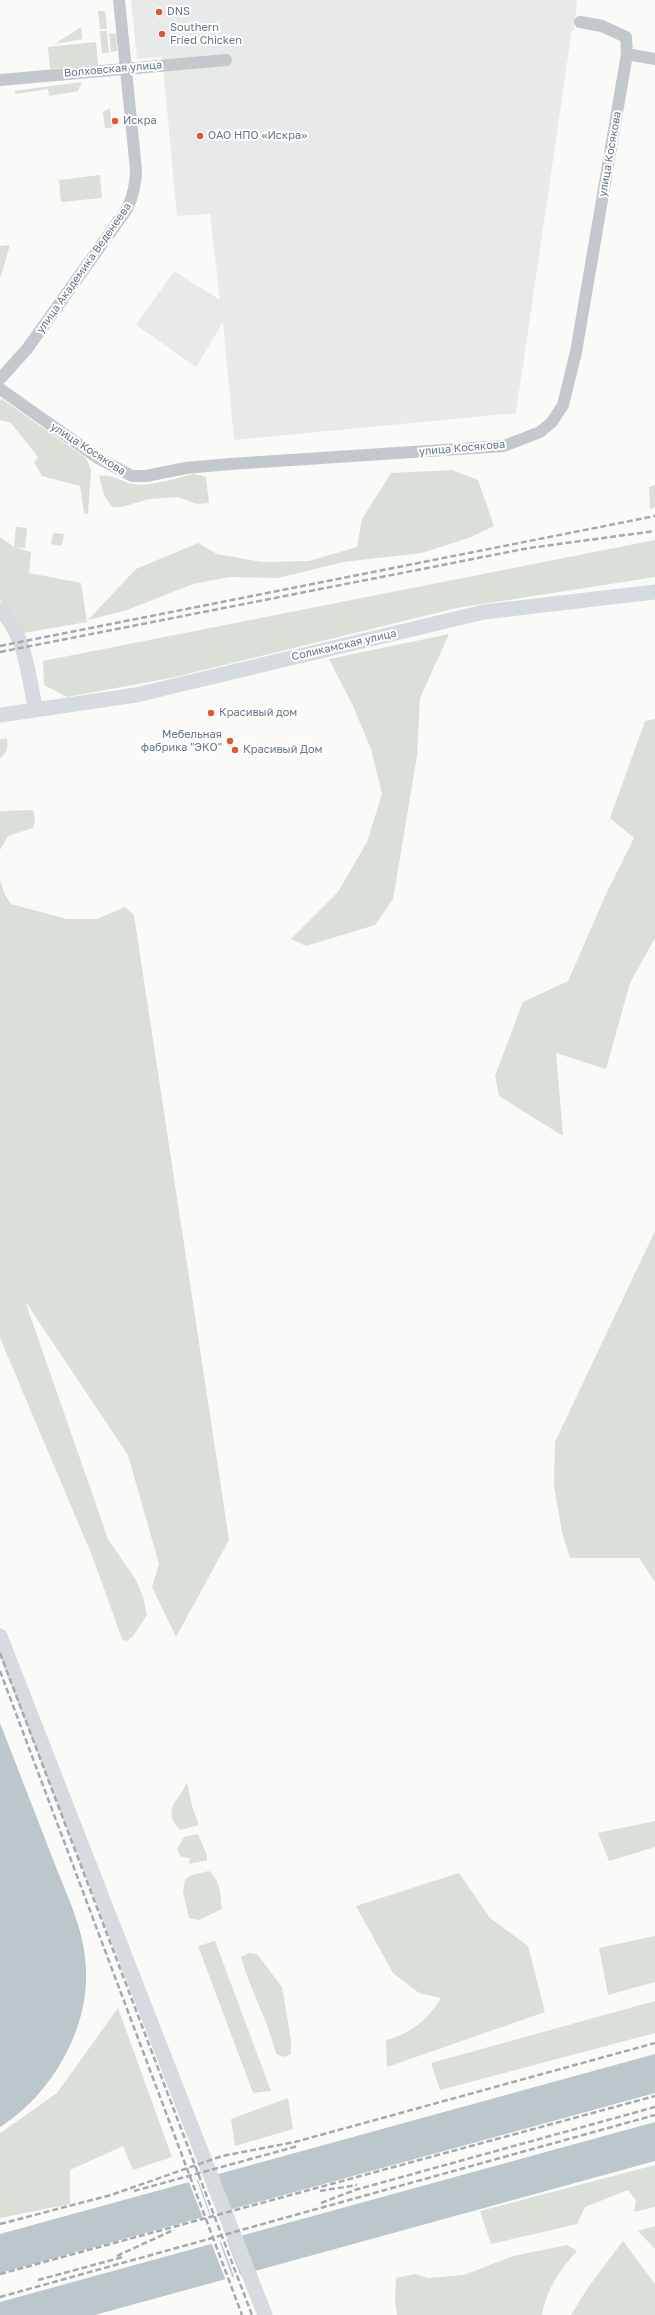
<!DOCTYPE html>
<meta charset="utf-8">
<style>
body{margin:0}
canvas{display:block;background:#fafaf8}
</style>
<canvas width="655" height="2315"></canvas>
<script>
const ctx = document.querySelector('canvas').getContext('2d');
ctx.lineJoin = 'round';
function paint(path, color) { ctx.fillStyle = color; ctx.fill(path, 'evenodd'); }
function trace(path, color, width, dash) { ctx.strokeStyle = color; ctx.lineWidth = width; ctx.lineCap = dash ? 'butt' : 'round'; ctx.setLineDash(dash || []); ctx.stroke(path); }
function write(font, color, halo, rows, align = 'center') {
  ctx.font = font + ' "Golos Text",sans-serif'; ctx.lineWidth = 4; ctx.setLineDash([]); ctx.textBaseline = 'middle'; ctx.strokeStyle = halo; ctx.fillStyle = color; for (const [text, x, y, turn = 0] of rows) {
    ctx.save(); ctx.translate(x, y); ctx.rotate((+turn || 0) * Math.PI / 180); ctx.textAlign = isNaN(turn) ? turn : align; if (halo) ctx.strokeText(text, 0, 0); ctx.fillText(text, 0, 0); ctx.restore();
  }
}
paint(new Path2D(`
 M 131,0 L 577,0 L 574,30 L 572,30 L 516,413 L 234,440 L 223,322 L 196,367 L 136,325 L 174,271 L 220,300 L 210,214 L 177,216 L 162,57 L 137,59 Z`), '#e8e9e9');
paint(new Path2D(`
 M 98,11 L 105,11 L 107,29 L 100,29 Z
 M 81,27 L 82,39 L 55,44 Z
 M 100,31 L 107,31 L 109,53 L 102,53 Z
 M 109,33 L 116,34 L 117,51 L 111,52 Z
 M 96,42 L 98,65 L 50,69 L 48,47 Z
 M 82,82 L 78,91 L 49,96 L 48,89 L 16,94 L 14,91 Z
 M 110,108 L 112,128 L 105,128 L 103,112 Z
 M 100,175 L 102,198 L 61,202 L 59,180 Z
 M 10,245 L 1,276 L 0,276 L 0,246 Z
 M 2,399 L 86,458 L 91,470 L 88,514 L 84,513 L 80,486 L 42,476 L 34,462 L 38,457 L 11,423 L 0,420 L 0,400 Z
 M 452,470 L 478,480 L 494,526 L 471,537 L 422,553 L 343,562 L 278,578 L 229,577 L 193,584 L 127,610 L 88,620 L 136,569 L 198,543 L 217,554 L 262,562 L 309,561 L 357,547 L 362,519 L 391,473 Z
 M 194,474 L 206,477 L 209,503 L 197,504 L 178,497 L 149,499 L 122,507 L 112,507 L 104,495 L 99,476 C 112,473 124,484 138,485 C 156,485 176,478 194,474 Z
 M 655,485 L 655,507 L 650,509 L 649,487 Z
 M 16,527 L 27,528 L 25,548 L 15,547 L 31,552 L 29,573 L 81,583 L 87,622 L 24,633 L 15,618 L 0,600 L 0,537 L 14,547 Z
 M 53,533 L 64,534 L 62,546 L 51,544 Z
 M 655,540 L 655,577 L 457,608 L 171,678 L 67,697 L 44,685 L 43,661 Z
 M 449,634 L 420,698 L 417,756 L 393,899 L 375,925 L 306,946 L 291,939 L 338,892 L 367,842 L 382,794 L 371,749 L 353,706 L 329,659 Z
 M 655,719 L 655,938 L 630,983 L 606,1069 L 556,1053 L 563,1136 L 499,1096 L 495,1076 L 523,1002 L 568,981 L 606,894 L 634,838 L 610,818 L 645,721 Z
 M 7,738 C 8,747 8,752 0,758 L 0,739 Z
 M 33,810 L 35,819 L 33,828 L 8,836 L 0,850 L 0,811 Z
 M 0,879 L 4,893 L 11,904 L 67,919 L 97,919 L 125,907 L 134,915 L 229,1540 L 176,1637 L 152,1587 L 159,1564 L 128,1455 L 25,1301 L 108,1539 L 136,1580 L 143,1597 L 147,1615 L 133,1636 L 127,1641 L 122,1639 L 93,1558 L 0,1338 Z
 M 655,1231 L 655,1582 L 639,1558 L 570,1558 L 562,1532 L 554,1486 L 555,1442 Z
 M 187,1782 L 192,1806 L 199,1825 L 180,1830 C 161,1808 178,1803 187,1782 Z
 M 655,1821 L 655,1847 L 609,1861 L 598,1833 Z
 M 198,1834 L 207,1855 L 207,1860 L 189,1864 L 190,1858 L 181,1857 L 177,1849 L 184,1837 Z
 M 209,1871 C 221,1880 220,1896 222,1909 L 199,1920 L 189,1918 L 183,1892 L 185,1880 L 191,1875 Z
 M 459,1873 L 490,1918 L 528,1946 L 545,2012 L 387,2067 L 386,2040 C 409,2035 430,2018 441,1998 L 419,1993 L 393,1973 L 356,1906 Z
 M 655,1936 L 655,1982 L 608,1995 L 599,1948 Z
 M 215,1941 L 271,2091 L 253,2093 L 198,1946 Z
 M 249,1953 L 257,1954 L 282,1987 L 291,2040 L 291,2054 L 283,2057 L 276,2054 C 268,2020 250,1990 241,1957 Z
 M 655,2001 L 655,2033 L 440,2090 L 431,2063 Z
 M 118,2008 L 172,2157 L 133,2170 L 123,2146 L 70,2170 L 70,2204 L 0,2218 L 0,2133 L 57,2093 Z
 M 288,2098 L 293,2129 L 235,2146 L 231,2119 Z
 M 655,2165 L 655,2207 L 634,2212 L 636,2200 L 628,2190 L 585,2207 L 577,2224 L 491,2244 L 480,2211 Z
 M 655,2226 L 655,2249 L 638,2231 Z
 M 623,2241 L 655,2284 L 655,2315 L 571,2315 L 589,2286 Z
 M 567,2245 L 577,2251 C 560,2269 546,2290 542,2315 L 397,2315 L 395,2299 L 396,2278 L 415,2274 L 428,2278 L 464,2275 L 513,2256 Z`), '#dadfd7');
paint(new Path2D(`
 M 0,1723 C 18,1769 36,1816 54,1862 C 67,1896 85,1931 86,1969 C 89,2030 51,2095 0,2127 Z
 M 655,2054 L 655,2093 L 0,2273 L 0,2234 Z
 M 655,2122 L 655,2161 L 95,2315 L 0,2315 L 0,2302 Z`), '#bbc7cb');
paint(new Path2D(`
 M 203,2175 L 218,2214 L 211,2216 L 197,2177 Z
 M 196,2178 L 210,2216 L 203,2218 L 188,2180 Z
 M 226,2238 L 241,2277 L 235,2279 L 220,2239 Z
 M 219,2240 L 233,2279 L 226,2281 L 211,2242 Z`), '#fafaf8');
trace(new Path2D(`
 M 627,54 L 655,59
 M 0,80 L 226,60
 M 0,379 L 27,349 L 127,209 C 133,196 136,185 136,170 L 119,0
 M 0,389 L 98,458 L 132,476 L 146,476 L 186,468 L 230,464 L 504,446 L 540,432 L 552,422 L 563,405 L 576,352 L 627,54 L 626,37 L 602,26 L 580,22`), '#c3c8cc', 12);
trace(new Path2D(`
 M 0,610 C 26,634 28,677 36,710
 M 0,715 L 136,695 L 484,612 L 655,592
 M 0,1636 L 265,2315`), '#d6dbdf', 15);
trace(new Path2D(`
 M 0,646 L 655,516
 M 0,652 L 529,548 L 655,531
 M 0,1653 L 252,2315
 M 0,1671 L 242,2315
 M 134,2191 L 298,2146
 M 320,2191 L 357,2185
 M 321,2203 L 355,2190 L 655,2107
 M 0,2224 L 111,2195 L 222,2156 L 295,2142 L 655,2043
 M 117,2256 L 171,2231
 M 0,2274 L 655,2096
 M 38,2280 L 123,2257
 M 0,2297 L 655,2115`), '#a2aab0', 2.5, [6, 3]);
for (const [x, y, r, color] of [
 [159,12,4,"#e4572e"],
 [162,34,4,"#e4572e"],
 [115,121,4,"#e4572e"],
 [200,136,4,"#e4572e"],
 [211,713,4,"#e4572e"],
 [230,741,4,"#e4572e"],
 [235,750,4,"#e4572e"]
]) { const dot = new Path2D(); dot.arc(x, y, r, 0, 2 * Math.PI); ctx.fillStyle = color; ctx.fill(dot); trace(dot, '#fff', 1.5); }
write('11px', '#657683', '#fff', [
 ["DNS",167,12],
 ["Southern",170,28],
 ["Fried Chicken",170,41],
 ["Искра",123,121],
 ["ОАО НПО «Искра»",208,136],
 ["Красивый дом",219,713],
 ["Мебельная",222,735,"right"],
 ["фабрика \"ЭКО\"",222,748,"right"],
 ["Красивый Дом",243,750]
], 'left');
write('11px', '#657683', '#fff', [
 ["Волховская улица",113,69,-5],
 ["улица Косякова",610,154,-80],
 ["улица Академика Веденеева",84,268,-55],
 ["улица Косякова",462,448,-5],
 ["улица Косякова",88,449,33],
 ["Соликамская улица",344,645,-13]
]);
</script>
